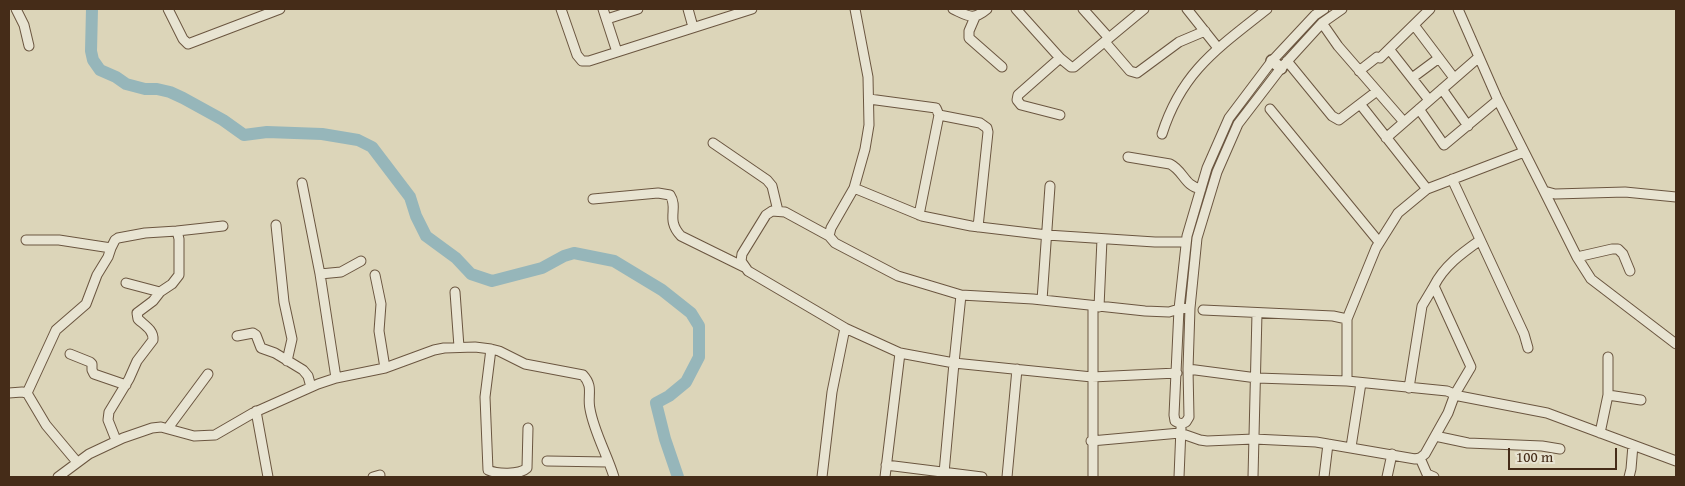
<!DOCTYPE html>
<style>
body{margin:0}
#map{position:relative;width:1685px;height:486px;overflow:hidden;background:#dcd5b9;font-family:"Gentium Book Plus",serif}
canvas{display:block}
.frame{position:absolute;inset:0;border:10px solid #452c18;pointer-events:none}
.scale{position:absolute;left:1508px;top:448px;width:109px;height:22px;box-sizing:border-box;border:2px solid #452c18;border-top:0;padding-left:6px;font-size:15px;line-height:18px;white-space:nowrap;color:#452c18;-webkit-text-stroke:4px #e8e4d2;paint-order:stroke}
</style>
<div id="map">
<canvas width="1685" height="486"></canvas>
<div class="frame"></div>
<div class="scale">100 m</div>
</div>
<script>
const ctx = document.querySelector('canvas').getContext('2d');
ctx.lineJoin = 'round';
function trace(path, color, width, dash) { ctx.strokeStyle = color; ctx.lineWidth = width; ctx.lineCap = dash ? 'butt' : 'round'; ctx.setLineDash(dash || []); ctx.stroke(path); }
trace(new Path2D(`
 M 92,9 L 91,51 L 93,60 L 100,70 L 116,77 L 126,84 L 145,89 L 157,89 L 170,92 L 183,98 L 223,120 L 244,135 L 267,132 L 322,134 L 358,140 L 372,147 L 410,197 L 416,216 L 426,236 L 456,258 L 471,274 L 492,281 L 542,268 L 564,256 L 574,253 L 614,261 L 662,290 L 691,313 L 699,326 L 699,357 L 686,382 L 669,396 L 656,403 L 665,439 L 678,477`), '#96b6ba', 12);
const minor = new Path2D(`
 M 16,9 L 24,25 L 29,46
 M 168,9 L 183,39 L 188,44 L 280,9
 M 561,9 L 577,55 L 582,61 L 589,61 L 752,9
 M 603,9 L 617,52
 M 688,9 L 693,27
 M 855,9 L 868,77 L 869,125 L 865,149 L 854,188 L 831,228 L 829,236 L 835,243 L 898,276 L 961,295 L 1033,299 L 1145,311 L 1169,312 L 1179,309 L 1190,308
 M 953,9 C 968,16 973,21 987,9
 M 1016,9 L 1060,58 L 1071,67 L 1074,67 L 1144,9
 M 1083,9 L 1109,38
 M 1187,9 L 1218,48
 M 1458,9 L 1497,98 L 1544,191 L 1555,194 L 1625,192 L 1676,197
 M 975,17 L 969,31 L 969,38 L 1002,67
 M 607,19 L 638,9
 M 1322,23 L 1338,46 L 1404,122
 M 1414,25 L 1454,78
 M 1105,42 L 1130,71 L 1137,73 L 1179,42 L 1205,31
 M 1389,49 L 1429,100
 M 1060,58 L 1018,95 L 1017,100 L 1021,105 L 1060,115
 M 1287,61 L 1332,116 L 1339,120 L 1377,91
 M 1359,71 L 1377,57 L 1380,58 L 1430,9
 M 1412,78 L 1439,58
 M 1442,89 L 1468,126
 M 869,99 L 936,108 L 939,115 L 919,215
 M 1360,104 L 1427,189
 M 1270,109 L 1379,242
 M 1419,109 L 1444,145 L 1498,100
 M 939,115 L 980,123 L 987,128 L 988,132 L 978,227
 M 1162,134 C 1182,71 1218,48 1267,9
 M 1386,138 L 1479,57
 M 713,143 L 767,180 L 772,186 L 778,211
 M 1128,157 L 1170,164 C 1184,171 1184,186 1201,189
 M 1452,179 L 1524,334 L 1528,348
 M 302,183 L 320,274 L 336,378
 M 854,188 L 922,216 L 971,226 L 1047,235 L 1155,242 L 1186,242
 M 1544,191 L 1577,257 L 1591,279 L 1676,344
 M 593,199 L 658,193 L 670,195 C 679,209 665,219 681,236 L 744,267
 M 276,225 L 284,302 L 292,339 L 287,361
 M 177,231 L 223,226
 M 829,236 L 785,212 L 772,211 L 766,215 L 742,254 L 741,261 L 748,271 L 845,328
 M 26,240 L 59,240 L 111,248 L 115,240 L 118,238 L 145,233 L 177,231 L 179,239 L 179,275 L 172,284 L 160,292 L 153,301 L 137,313 L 138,319 C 144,325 154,330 153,340 L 137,361 L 129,379 L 109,412 L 108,420 L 116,440
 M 1577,257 L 1612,249 L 1618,249 L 1623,254 L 1630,271
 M 320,274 L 341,272 L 361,261
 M 375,275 L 381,304 L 379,331 L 385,368
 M 126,283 L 160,292
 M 455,292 L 459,347
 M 1042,300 L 1050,186
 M 1099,307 L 1102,239
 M 1203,310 L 1333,316 L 1347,319
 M 237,336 L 253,333 L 256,335 L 261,348 L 275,353 L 303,370 L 308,376 L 311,387
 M 491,349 L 485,397 L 488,470 C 496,474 520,475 527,468 L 528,428
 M 70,354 L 90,362 L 92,364 L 92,370 L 94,374 L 126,385
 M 1188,369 L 1257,378 L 1347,381 L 1447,391 L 1459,396 L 1547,413 L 1676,461
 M 1347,381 L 1347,319 L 1376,248 L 1398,213 L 1427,189 L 1524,152
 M 1409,388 L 1422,306 L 1434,286
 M 9,393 L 22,392 L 27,393 L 46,425 L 77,462
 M 27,393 L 56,330 L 86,304 L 97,275 L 108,257 L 111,248
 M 1608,395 L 1641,400
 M 256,411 L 268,477
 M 1181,424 L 1186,422 L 1189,417 L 1188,369 L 1190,308 L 1197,238 L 1217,172 L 1238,124 L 1281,68 L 1322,23 L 1342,9
 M 1181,424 L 1175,421 L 1174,415 L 1179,309 L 1187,236 L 1207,168 L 1229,118 L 1272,61 L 1315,15 L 1324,9
 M 168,428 L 208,374
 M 1600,433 L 1608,395 L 1608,357
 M 1435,436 L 1468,443 L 1542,446 L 1560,449
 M 1091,441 L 1180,433 L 1200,440 L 1207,441 L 1254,439 L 1316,442 L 1415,459 L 1420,458 L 1425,454 L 1448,413 L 1455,394 L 1471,367 L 1434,286 C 1444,266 1462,253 1479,241
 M 1351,447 L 1361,383
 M 1420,458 L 1427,474 L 1434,477
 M 547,461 L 608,462
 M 886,465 L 982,477
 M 944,473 L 954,363 L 1092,377 L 1177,373
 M 58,477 L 89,454 L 123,438 L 152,428 L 161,427 L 194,436 L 215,435 L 253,413 L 318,384 L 336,378 L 385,368 L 434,350 L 444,348 L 475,347 L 491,349 L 499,351 L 525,364 L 583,375 C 594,387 587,395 590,409 C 594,432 607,454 614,477
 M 373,477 L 380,475
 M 822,477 L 832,392 L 845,328 L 900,353 L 954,363 L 961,295
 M 885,477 L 900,353
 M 1007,477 L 1017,369
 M 1093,477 L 1093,306
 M 1179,477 L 1181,428
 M 1253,477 L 1257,313
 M 1324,477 L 1328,444
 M 1387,477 L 1392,454
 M 1629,477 L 1631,469 L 1633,445`);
const tertiary = new Path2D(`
 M 1272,61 L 1281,68`);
trace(minor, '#6b5640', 11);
trace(tertiary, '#6b5640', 14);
trace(minor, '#e8e4d2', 9);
trace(tertiary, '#e8e4d2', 11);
</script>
